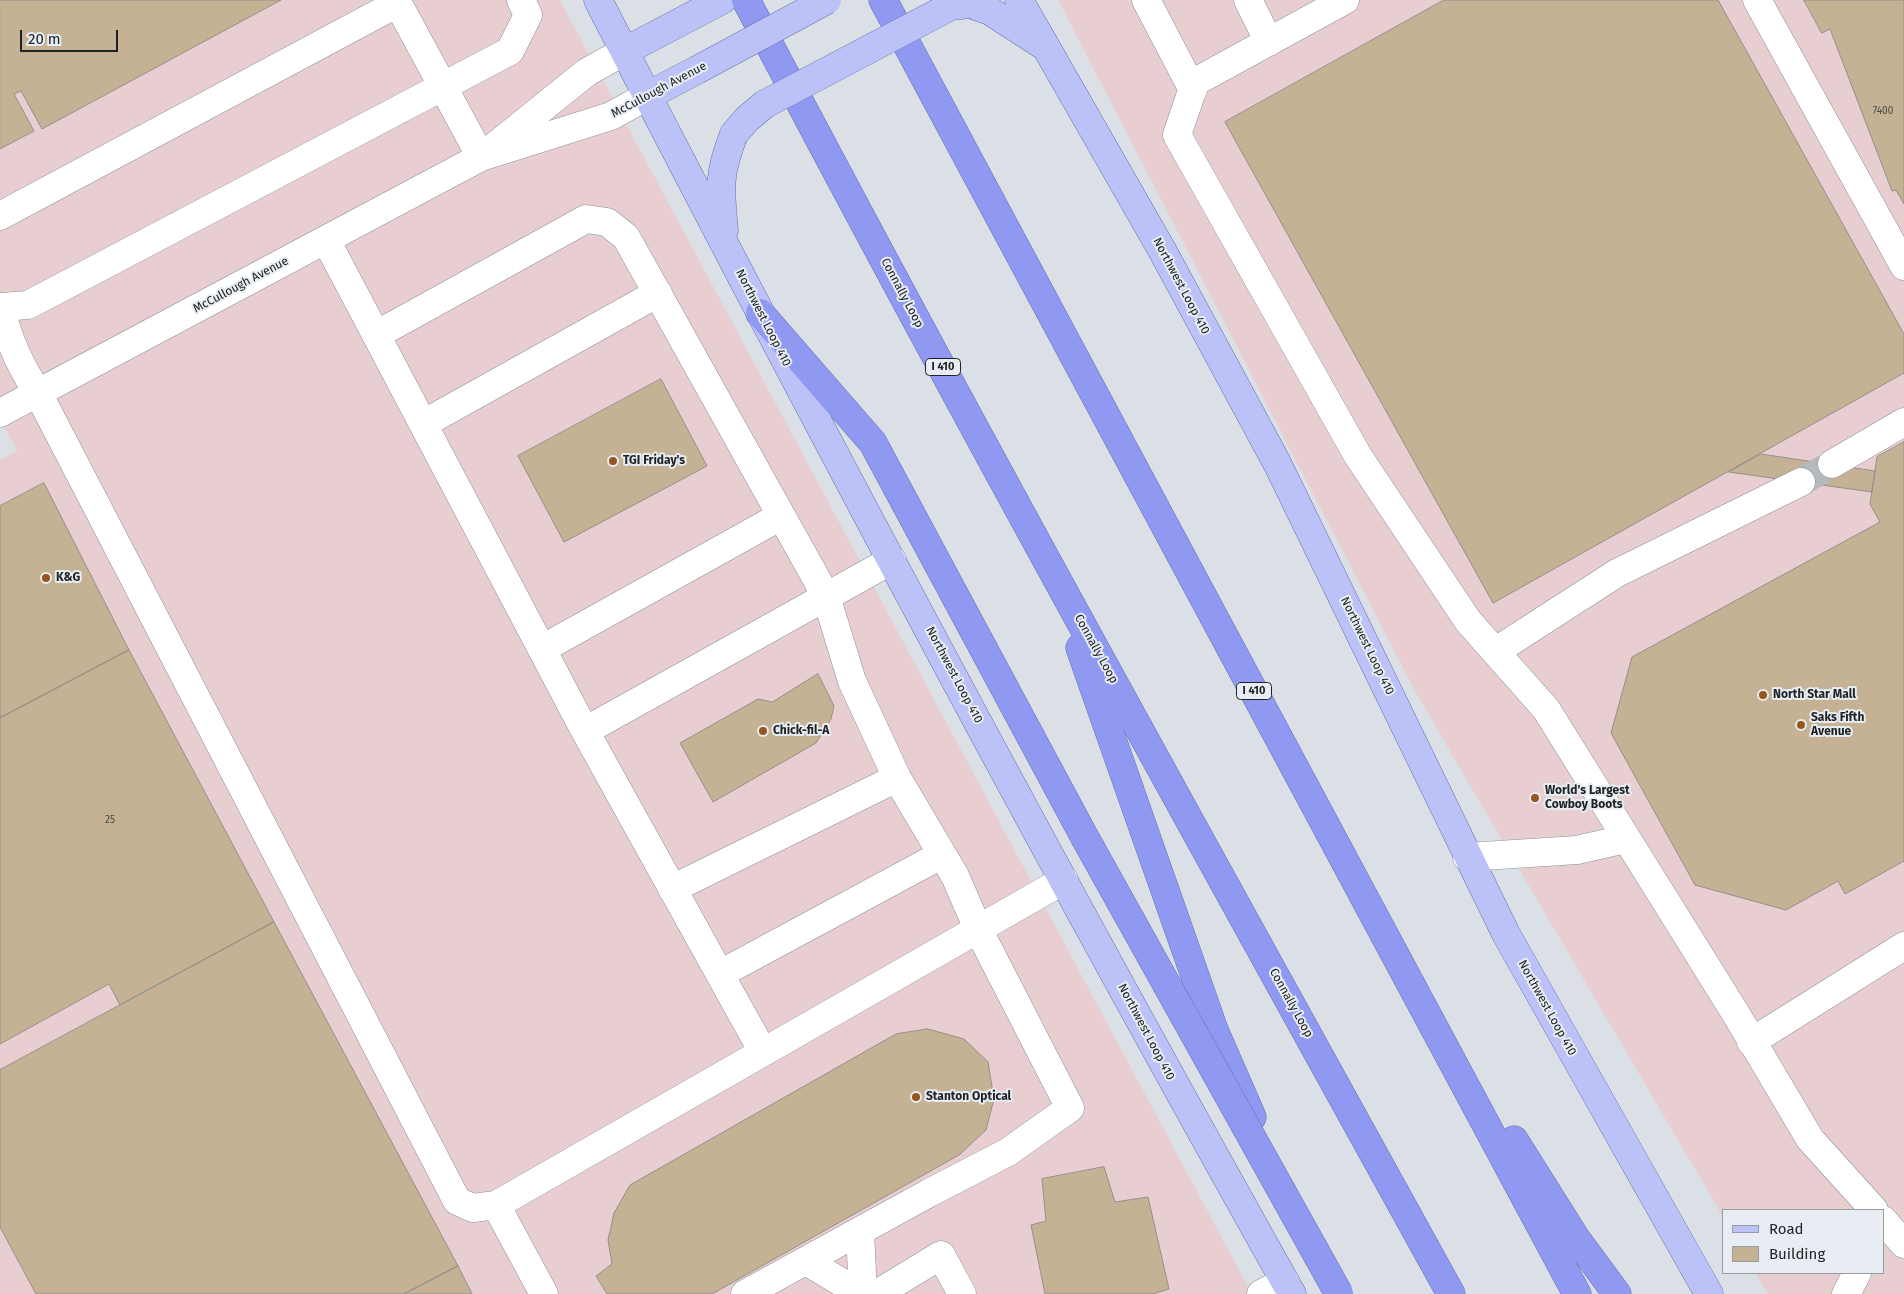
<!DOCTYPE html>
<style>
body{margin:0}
#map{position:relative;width:1904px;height:1294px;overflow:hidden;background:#dae0e6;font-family:"Fira Sans",sans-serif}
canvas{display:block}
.legend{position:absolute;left:1722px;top:1209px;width:162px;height:65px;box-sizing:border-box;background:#e7edf3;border:1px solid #979ca1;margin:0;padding:6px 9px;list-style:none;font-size:15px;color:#202325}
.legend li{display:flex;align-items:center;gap:10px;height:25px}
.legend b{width:25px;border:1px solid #979ca1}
.scale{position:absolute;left:20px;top:30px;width:98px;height:22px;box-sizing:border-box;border:2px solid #202325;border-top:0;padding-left:6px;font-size:15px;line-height:18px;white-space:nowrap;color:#202325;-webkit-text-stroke:4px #e7edf3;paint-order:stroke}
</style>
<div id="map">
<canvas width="1904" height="1294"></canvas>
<ul class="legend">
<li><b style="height:6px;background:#bcc2f7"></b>Road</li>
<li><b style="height:14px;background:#c5b294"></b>Building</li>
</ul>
<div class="scale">20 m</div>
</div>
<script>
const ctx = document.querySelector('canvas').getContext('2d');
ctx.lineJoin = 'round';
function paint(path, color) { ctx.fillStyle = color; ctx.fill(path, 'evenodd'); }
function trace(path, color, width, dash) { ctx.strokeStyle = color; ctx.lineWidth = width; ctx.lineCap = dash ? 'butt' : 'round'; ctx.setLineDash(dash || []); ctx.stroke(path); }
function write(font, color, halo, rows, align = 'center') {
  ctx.font = font + ' "Fira Sans",sans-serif'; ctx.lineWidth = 4; ctx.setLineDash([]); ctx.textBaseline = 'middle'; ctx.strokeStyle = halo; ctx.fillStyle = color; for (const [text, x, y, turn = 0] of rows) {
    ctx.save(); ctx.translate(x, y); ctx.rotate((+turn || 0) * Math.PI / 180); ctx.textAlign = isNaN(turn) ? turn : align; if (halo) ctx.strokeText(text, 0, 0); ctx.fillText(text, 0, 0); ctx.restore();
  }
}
paint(new Path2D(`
 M 0,0 L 560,0 L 1252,1294 L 0,1294 L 0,460 L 17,451 L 0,419 Z
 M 1058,0 L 1904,0 L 1904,1294 L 1768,1294 L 1755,1273 L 1883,1273 L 1883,1210 L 1723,1210 L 1723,1217 L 1417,695 Z`), '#e8ced1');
const building = new Path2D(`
 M 0,0 L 281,0 L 42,129 L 21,91 L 14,94 L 34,131 L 0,149 Z
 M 1444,0 L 1718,0 L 1904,334 L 1904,373 L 1493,603 L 1225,122 Z
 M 1804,0 L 1904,0 L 1904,204 L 1896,190 L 1892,191 L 1830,29 L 1822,33 Z
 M 661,379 L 707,466 L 564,542 L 518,456 Z
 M 1904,442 L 1904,861 L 1845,894 L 1838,881 L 1786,910 L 1695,885 L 1611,733 L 1632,657 L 1880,522 L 1870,504 L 1877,457 Z
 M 1761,454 L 1875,471 L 1872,492 L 1729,472 Z
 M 44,483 L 129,650 L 0,718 L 0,506 Z
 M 129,650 L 274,922 L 120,1005 L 109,984 L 0,1044 L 0,718 Z
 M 818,674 L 834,706 L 831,719 L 816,743 L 713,802 L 680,743 L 758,699 L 772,702 Z
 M 274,922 L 458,1266 L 404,1294 L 36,1294 L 0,1227 L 0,1070 Z
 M 928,1029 L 964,1039 L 988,1062 L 994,1099 L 986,1130 L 959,1155 L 712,1294 L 607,1294 L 596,1276 L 612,1264 L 608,1240 L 614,1213 L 630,1185 L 896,1034 Z
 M 1104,1167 L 1115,1202 L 1148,1197 L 1169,1289 L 1153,1294 L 1045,1294 L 1031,1225 L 1046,1221 L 1042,1179 Z
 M 458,1266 L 472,1294 L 404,1294 Z`);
paint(building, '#c5b294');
trace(building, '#94908a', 1);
trace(new Path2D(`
 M 1801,482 L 1832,464`), '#b5babf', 28, [28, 14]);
const minor = new Path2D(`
 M 396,0 L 481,157
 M 1146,0 L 1193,90
 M 1248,0 L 1269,42
 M 1345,0 L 1195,82 L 1177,135 L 1358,456 L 1468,621 L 1546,709 L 1736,1014 L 1810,1139 L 1874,1210
 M 1757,0 L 1904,266
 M 494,147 L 587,72 L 625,51
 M 0,216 L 398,3
 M 326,240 L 585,731
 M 0,307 L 28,305 L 510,51 L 528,15 L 521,0
 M 1,308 C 8,340 20,366 38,393 L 457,1201 L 473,1208 L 496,1205 L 1064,880
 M 376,335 L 586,219 L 607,222 L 626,237 L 826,596 L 852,681 L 897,778 L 955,876 L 978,929 L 1070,1108 L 1008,1152 L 929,1193 L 745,1294
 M 0,413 L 481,157 L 611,116 L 649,95
 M 423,424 L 658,293
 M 1832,464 L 1904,422
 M 542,649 L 781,516
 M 1496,651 L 1617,573 L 1801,482
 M 1467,857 L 1577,850 L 1625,839
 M 672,889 L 897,778
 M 720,974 L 941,855
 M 1751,1042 L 1904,946
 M 763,1052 L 585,731 L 892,560
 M 496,1205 L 544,1294
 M 1883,1220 L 1904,1244
 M 860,1231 L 863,1294
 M 806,1261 L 861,1294
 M 877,1294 L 941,1255 L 962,1294
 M 1261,1294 L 1285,1281
 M 1846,1294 L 1857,1273`);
const major = new Path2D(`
 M 598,0 C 822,435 1052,867 1292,1294
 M 1019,0 L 1162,250 L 1277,463 L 1506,934 L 1709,1294
 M 970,4 L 990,11 L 1041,44
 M 625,51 L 722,0
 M 649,95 L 697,70
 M 724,230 C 720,188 718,175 734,134`);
const highway = new Path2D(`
 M 746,0 C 974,435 1214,864 1451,1294
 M 883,0 L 1577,1294
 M 760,313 L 873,443 L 1084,836
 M 1080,648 L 1214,1030 L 1252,1117
 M 1514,1140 L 1575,1237 L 1617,1294`);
trace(minor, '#8b9196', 29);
trace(major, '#6870aa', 29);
trace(highway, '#6870aa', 29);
trace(minor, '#fff', 28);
trace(major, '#bcc2f7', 28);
trace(highway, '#8f99f2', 28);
const majorBridge = new Path2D(`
 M 697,70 L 827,0
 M 734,134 L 747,119 L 765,104 L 951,6 L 970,4`);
const highwayBridge = new Path2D(`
 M 1084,836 L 1339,1294`);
trace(majorBridge, '#6870aa', 29, []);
trace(highwayBridge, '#6870aa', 29, []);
trace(majorBridge, '#bcc2f7', 28);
trace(highwayBridge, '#8f99f2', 28);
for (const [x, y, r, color] of [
 [613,461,5,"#96561f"],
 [46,578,5,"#96561f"],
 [1763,695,5,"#96561f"],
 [1801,725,5,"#96561f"],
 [763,731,5,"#96561f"],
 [1535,798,5,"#96561f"],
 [916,1097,5,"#96561f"]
]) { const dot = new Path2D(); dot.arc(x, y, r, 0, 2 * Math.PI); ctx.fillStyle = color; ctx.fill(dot); trace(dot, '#e7edf3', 2); }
write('10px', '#494741', null, [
 ["7400",1883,111],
 ["25",110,820]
]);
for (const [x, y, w] of [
 [943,367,35],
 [1254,691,35]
]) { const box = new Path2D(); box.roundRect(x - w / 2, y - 8.5, w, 17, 4); ctx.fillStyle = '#e7edf3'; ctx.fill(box); trace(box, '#202325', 1); }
write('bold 11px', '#202325', null, [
 ["I 410",943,367],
 ["I 410",1254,691]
]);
write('12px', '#202325', '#e7edf3', [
 ["McCullough Avenue",659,90,-28],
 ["McCullough Avenue",241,285,-28],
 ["Northwest Loop 410",1181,286,62],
 ["Connally Loop",902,293,62],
 ["Northwest Loop 410",763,318,63],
 ["Northwest Loop 410",1367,646,64],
 ["Connally Loop",1096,649,61],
 ["Northwest Loop 410",954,675,62],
 ["Connally Loop",1291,1003,61],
 ["Northwest Loop 410",1547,1008,61],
 ["Northwest Loop 410",1146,1032,62]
]);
write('bold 12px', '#202325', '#e7edf3', [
 ["TGI Friday's",623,461],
 ["K&G",56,578],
 ["North Star Mall",1773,695],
 ["Saks Fifth",1811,718],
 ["Avenue",1811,732],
 ["Chick-fil-A",773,731],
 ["World's Largest",1545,791],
 ["Cowboy Boots",1545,805],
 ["Stanton Optical",926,1097]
], 'left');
</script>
